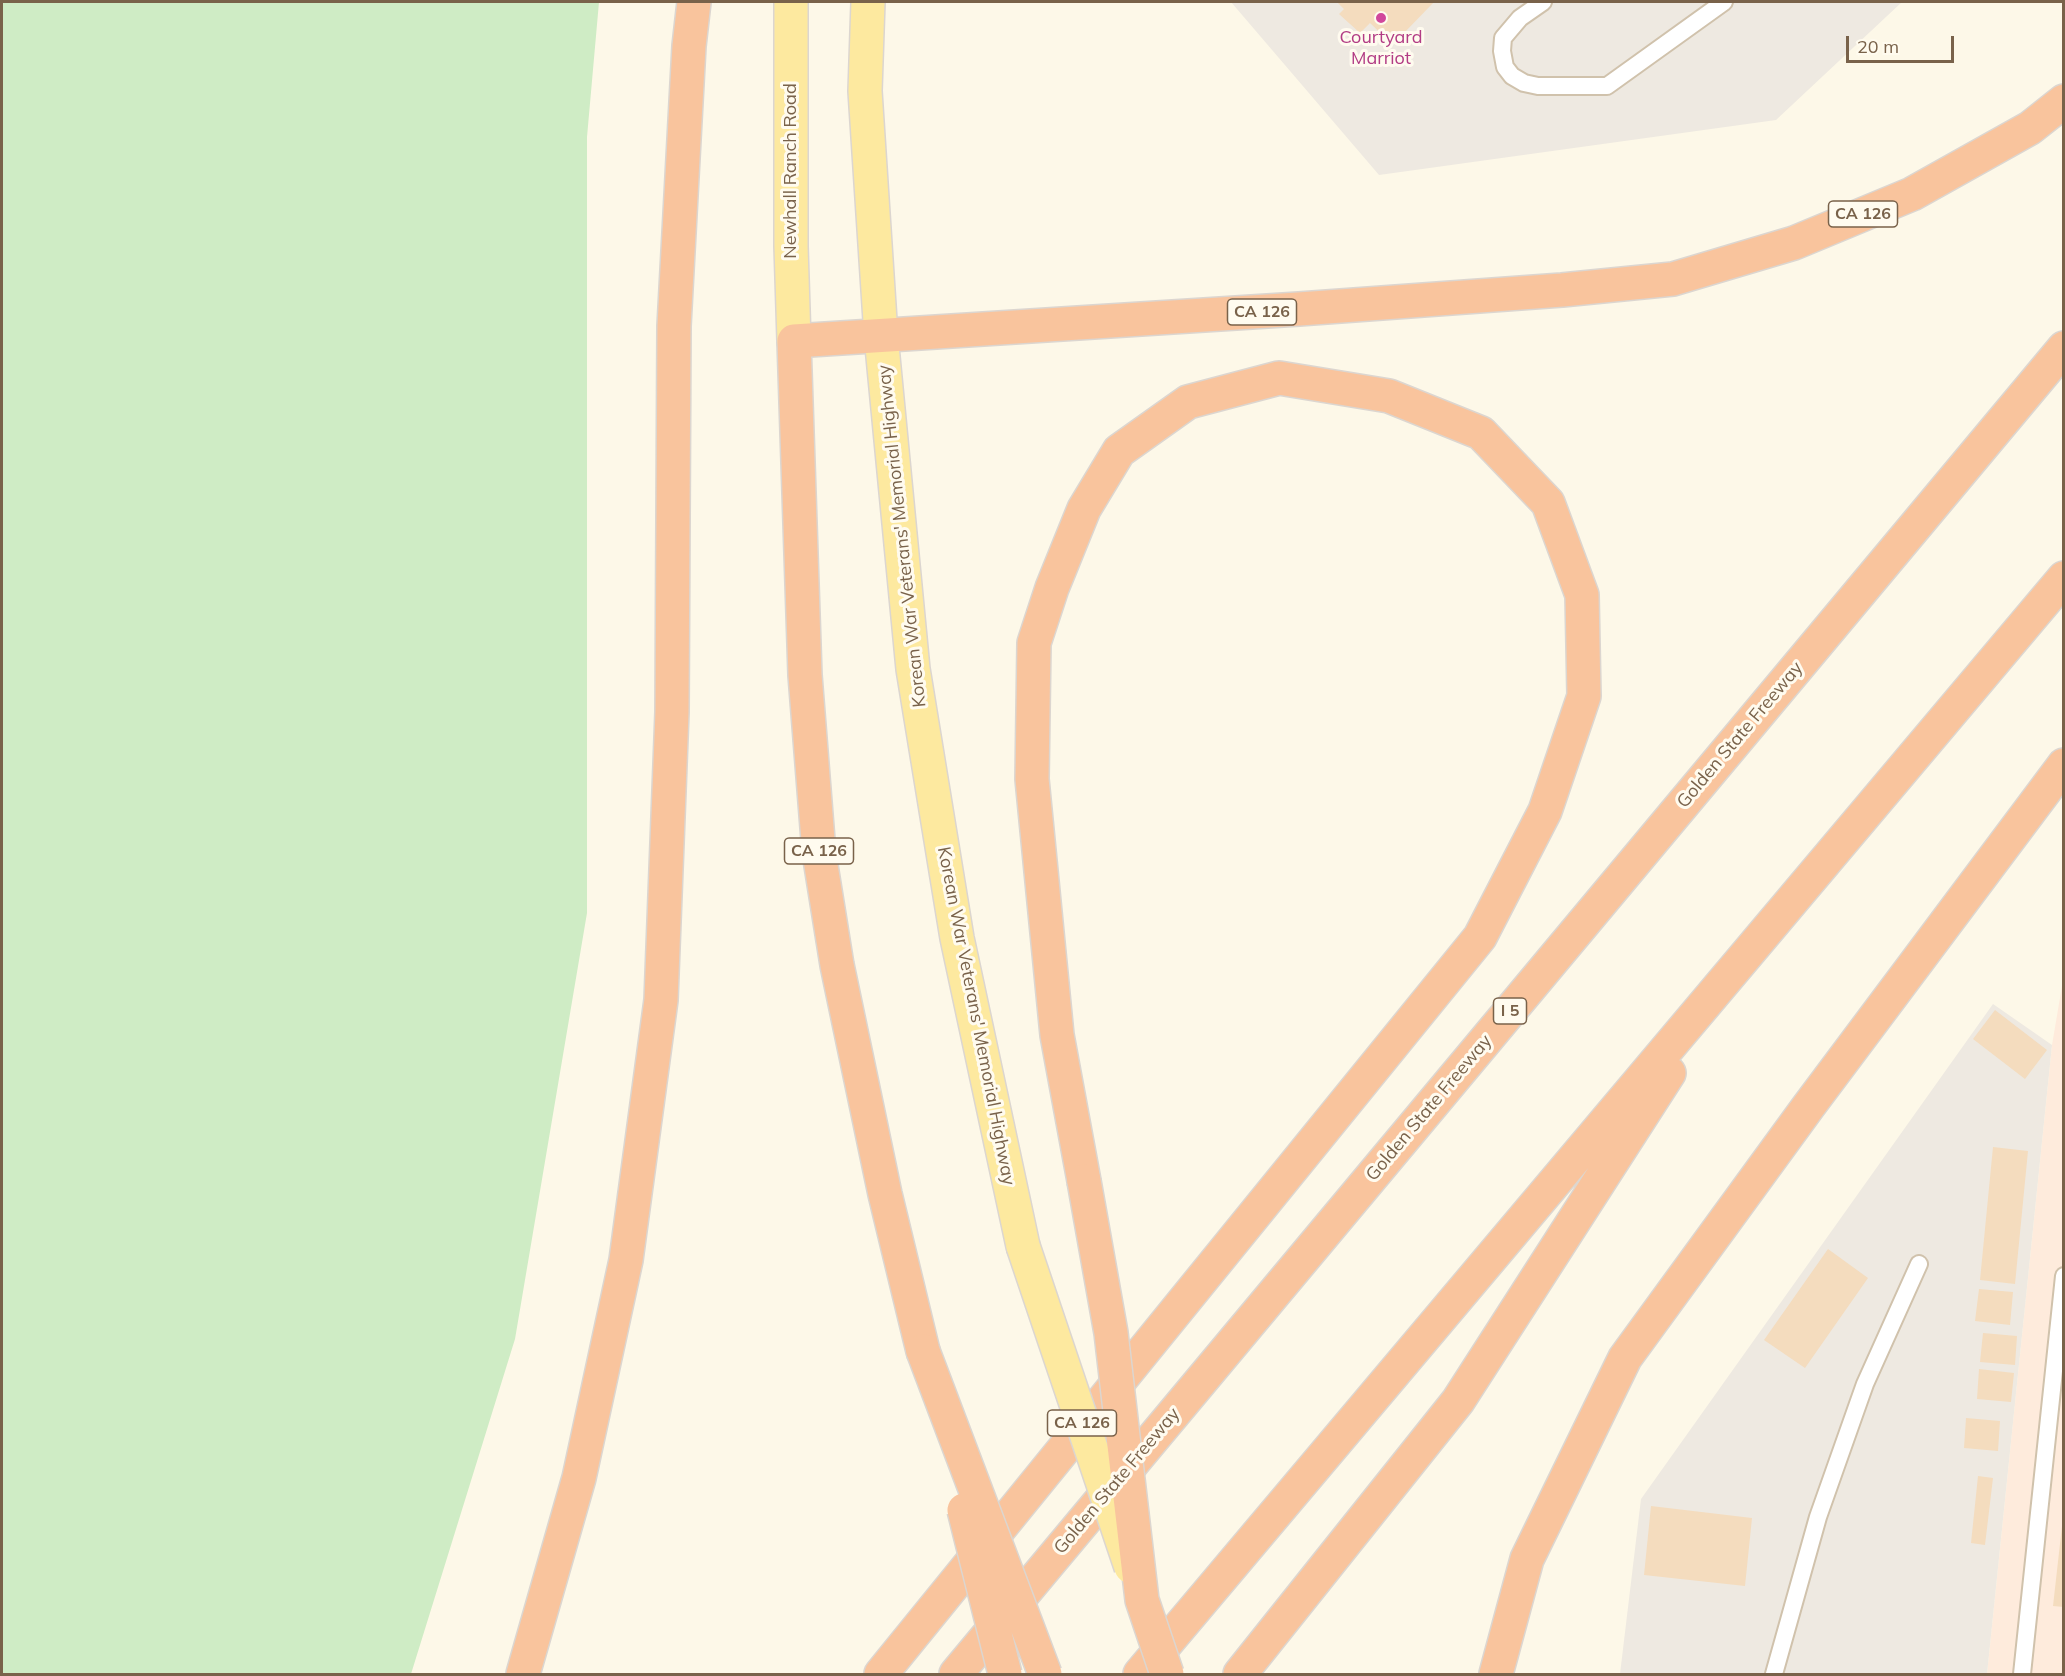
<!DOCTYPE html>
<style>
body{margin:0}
#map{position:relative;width:2065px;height:1676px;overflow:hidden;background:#fdf8e8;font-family:Mulish,sans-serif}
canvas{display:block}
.frame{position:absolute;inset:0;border:3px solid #79624a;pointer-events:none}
.scale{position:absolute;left:1846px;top:36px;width:108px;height:27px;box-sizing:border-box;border:3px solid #79624a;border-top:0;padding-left:8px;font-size:18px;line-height:21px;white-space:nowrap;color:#79624a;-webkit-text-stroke:4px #fffbef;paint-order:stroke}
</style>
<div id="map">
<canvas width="2065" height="1676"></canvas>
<div class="frame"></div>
<div class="scale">20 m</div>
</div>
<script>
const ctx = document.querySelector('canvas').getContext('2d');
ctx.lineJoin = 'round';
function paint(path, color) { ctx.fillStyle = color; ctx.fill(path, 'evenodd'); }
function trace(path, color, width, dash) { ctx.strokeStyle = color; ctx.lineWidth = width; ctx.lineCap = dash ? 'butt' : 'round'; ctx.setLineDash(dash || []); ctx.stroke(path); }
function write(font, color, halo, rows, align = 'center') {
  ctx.font = font + ' Mulish,sans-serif'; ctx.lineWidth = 6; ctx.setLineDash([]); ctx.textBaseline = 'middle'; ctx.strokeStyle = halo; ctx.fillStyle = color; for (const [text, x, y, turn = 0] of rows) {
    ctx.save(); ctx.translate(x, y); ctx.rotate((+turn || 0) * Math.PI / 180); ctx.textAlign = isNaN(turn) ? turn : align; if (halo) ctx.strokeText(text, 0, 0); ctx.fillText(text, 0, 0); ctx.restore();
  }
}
paint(new Path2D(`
 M 2063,980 L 2063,1674 L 1987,1674 L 2052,1045 Z`), '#feebdc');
paint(new Path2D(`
 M 1231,2 L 1902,2 L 1776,120 L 1379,175 Z
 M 1993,1004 L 2052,1045 L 1987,1674 L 1620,1674 L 1641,1499 Z`), '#eee9e1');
paint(new Path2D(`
 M 2,2 L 599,2 L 587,137 L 587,913 L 515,1339 L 411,1674 L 2,1674 Z`), '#cfecc5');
paint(new Path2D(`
 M 1337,2 L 1434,2 L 1403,34 L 1401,32 L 1391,43 L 1370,23 L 1360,33 L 1339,14 L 1344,9 Z
 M 1995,1010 L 2047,1050 L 2025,1079 L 1973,1039 Z
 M 1993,1147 L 2028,1151 L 2015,1284 L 1980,1280 Z
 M 1828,1249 L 1868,1278 L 1805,1368 L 1764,1340 Z
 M 1979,1289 L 2013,1292 L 2010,1325 L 1975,1321 Z
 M 1983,1333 L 2017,1336 L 2015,1365 L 1980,1362 Z
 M 1979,1369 L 2014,1373 L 2011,1402 L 1977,1399 Z
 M 1966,1418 L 2000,1421 L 1998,1451 L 1964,1448 Z
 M 1978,1476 L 1993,1478 L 1985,1545 L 1971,1543 Z
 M 1651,1506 L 1752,1518 L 1745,1586 L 1644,1575 Z
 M 2062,1526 L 2064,1526 L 2064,1607 L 2053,1606 Z`), '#f4dcbe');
const lane = new Path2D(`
 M 1543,2 L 1520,18 L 1503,38 L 1502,51 L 1505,67 L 1512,76 L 1524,83 L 1538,86 L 1607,86 L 1724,2
 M 1774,1674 L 1818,1517 L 1865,1384 L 1919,1264
 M 2022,1674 L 2064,1276`);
const primary = new Path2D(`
 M 791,2 L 791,246 L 794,341
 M 868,2 L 865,91 L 881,336 L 913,669 L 957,938 L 1023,1246`);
const highway = new Path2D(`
 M 923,1351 L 885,1194 L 837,965 L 819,853 L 805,675 L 794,341 L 1299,309 L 1562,290 L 1673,279 L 1794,243 L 1912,194 L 2030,128 L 2064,101
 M 523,1674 L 579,1478 L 626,1260 L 661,1000 L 672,712 L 674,326 L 689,46 L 694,2
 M 881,1674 L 1480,937 L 1545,811 L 1584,696 L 1582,595 L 1548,503 L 1481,433 L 1389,396 L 1279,378 L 1188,402 L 1119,451 L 1084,509 L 1052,588 L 1034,643 L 1032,779 L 1057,1035 L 1084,1181
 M 956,1674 L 2064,348
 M 1140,1674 L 2064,578
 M 1240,1674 L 1458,1401 L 1669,1073
 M 1496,1674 L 1527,1559 L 1625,1358 L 1808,1107 L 2064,765`);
trace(lane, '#d0c2ac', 20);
trace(primary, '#dcd6d0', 36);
trace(highway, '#dcd6d0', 36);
trace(lane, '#fff', 16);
trace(primary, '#fde99f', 33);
trace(highway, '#f9c49d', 33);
const primaryBridge = new Path2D(`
 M 1023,1246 L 1131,1567`);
const highwayBridge = new Path2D(`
 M 1084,1181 L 1111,1333 L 1142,1600 L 1167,1674
 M 923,1351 L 1045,1674
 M 964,1510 L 1005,1674`);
trace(primaryBridge, '#dcd6d0', 36, []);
trace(highwayBridge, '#dcd6d0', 36, []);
trace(primaryBridge, '#fde99f', 33);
trace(highwayBridge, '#f9c49d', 33);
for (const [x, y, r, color] of [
 [1381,18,6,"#d1479c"]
]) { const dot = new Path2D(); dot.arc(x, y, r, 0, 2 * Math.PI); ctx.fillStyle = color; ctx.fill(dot); trace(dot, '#fffbef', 2); }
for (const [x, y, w] of [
 [1863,214,69],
 [1262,312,69],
 [819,851,69],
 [1510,1011,33],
 [1082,1423,69]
]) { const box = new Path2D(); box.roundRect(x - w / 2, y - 13, w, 26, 4.5); ctx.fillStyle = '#fffbef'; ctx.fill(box); trace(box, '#79624a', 1.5); }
write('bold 16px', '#79624a', null, [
 ["CA 126",1863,214],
 ["CA 126",1262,312],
 ["CA 126",819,851],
 ["I 5",1510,1011],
 ["CA 126",1082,1423]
]);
write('18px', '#b23c85', '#fffbef', [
 ["Courtyard",1381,38],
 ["Marriot",1381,59]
]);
write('18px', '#79624a', '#fffbef', [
 ["Newhall Ranch Road",791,171,-90],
 ["Korean War Veterans' Memorial Highway",902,536,-96],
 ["Golden State Freeway",1740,735,-50],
 ["Korean War Veterans' Memorial Highway",976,1016,79],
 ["Golden State Freeway",1429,1108,-50],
 ["Golden State Freeway",1117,1481,-50]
]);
</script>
